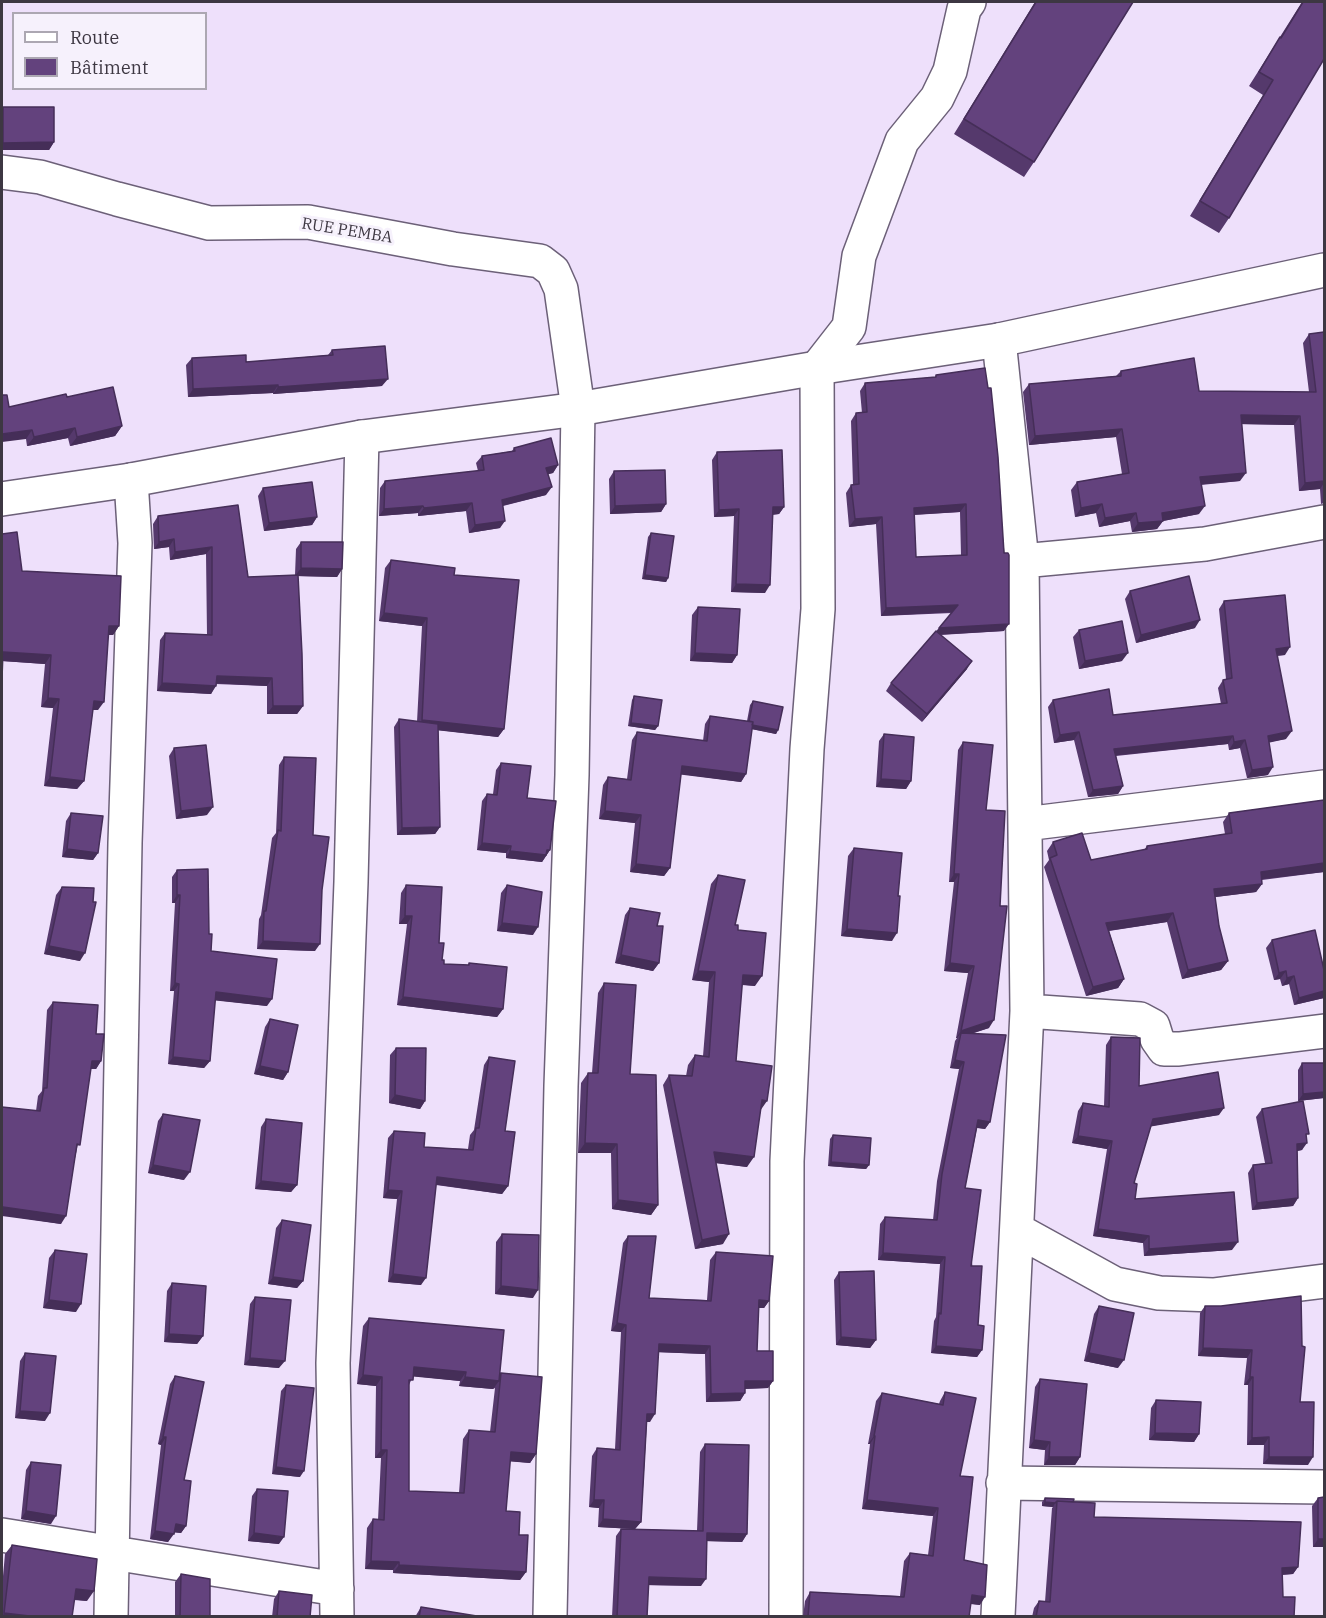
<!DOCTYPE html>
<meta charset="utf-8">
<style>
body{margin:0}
#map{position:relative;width:1326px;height:1618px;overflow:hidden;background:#eee0fb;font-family:"IBM Plex Serif",serif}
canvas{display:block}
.frame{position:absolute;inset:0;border:3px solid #3d3742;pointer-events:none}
.legend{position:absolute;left:12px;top:12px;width:195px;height:78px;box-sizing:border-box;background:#f6f1fc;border:2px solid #aca7b2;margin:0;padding:8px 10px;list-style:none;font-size:18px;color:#3d3742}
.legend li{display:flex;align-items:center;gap:12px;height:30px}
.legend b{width:30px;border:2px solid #aca7b2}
</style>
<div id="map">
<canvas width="1326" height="1618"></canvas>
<div class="frame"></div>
<ul class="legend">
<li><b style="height:8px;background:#fff"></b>Route</li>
<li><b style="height:16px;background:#63427d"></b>Bâtiment</li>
</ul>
</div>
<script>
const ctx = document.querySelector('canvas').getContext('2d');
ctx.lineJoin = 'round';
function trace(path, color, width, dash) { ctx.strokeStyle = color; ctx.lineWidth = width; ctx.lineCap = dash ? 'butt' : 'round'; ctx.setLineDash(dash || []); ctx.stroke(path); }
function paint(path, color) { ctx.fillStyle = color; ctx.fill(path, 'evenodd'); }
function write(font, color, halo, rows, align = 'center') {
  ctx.font = font + ' "IBM Plex Serif",serif'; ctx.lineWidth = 6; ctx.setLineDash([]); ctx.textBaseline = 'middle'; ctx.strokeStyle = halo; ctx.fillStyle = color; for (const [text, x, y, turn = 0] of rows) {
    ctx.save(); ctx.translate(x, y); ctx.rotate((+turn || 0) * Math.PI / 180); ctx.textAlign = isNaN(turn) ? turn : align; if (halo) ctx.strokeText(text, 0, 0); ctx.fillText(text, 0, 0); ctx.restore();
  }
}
const minor = new Path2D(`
 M 2,172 L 40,177 L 117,199 L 209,223 L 308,222 L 453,249 L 540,261 L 553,271 L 561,289 L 578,409 L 572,775 L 561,1086 L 550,1616
 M 1022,561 L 1205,544 L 1324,522
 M 1025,824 L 1324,787
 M 1027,1011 L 1140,1019 L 1153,1026 L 1157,1039 L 1164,1049 L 1179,1049 L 1324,1031
 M 1017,1230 L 1115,1284 L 1159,1293 L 1213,1295 L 1324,1281
 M 1003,1483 L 1324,1487
 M 2,1535 L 337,1589
 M 111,1616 L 125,843 L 135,543 L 131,480
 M 337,1616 L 333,1363 L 351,882 L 362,437
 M 786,1616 L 787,1161 L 807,749 L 818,609 L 817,368 L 849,327 L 859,256 L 902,141 L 937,98 L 950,71 L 964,9 L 969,2
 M 998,1616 L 1027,1011 L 1022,561 L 999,340`);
const highway = new Path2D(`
 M 2,499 L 131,480 L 362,437 L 578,409 L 817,368 L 999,340 L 1324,270`);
trace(minor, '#6c6078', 36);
trace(highway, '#6c6078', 36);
trace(minor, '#fff', 33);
trace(highway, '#fff', 33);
paint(new Path2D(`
 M 1035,2 L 1133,2 L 1034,162 L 1024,177 L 954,134 Z
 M 1302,2 L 1324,2 L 1229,218 L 1219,233 L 1190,216 L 1263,95 L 1249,86 Z
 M 3,107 L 54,142 L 49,150 L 2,150 L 2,109 Z
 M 1324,332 L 1324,503 L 1321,504 L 1320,489 L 1299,491 L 1294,425 L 1242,424 L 1240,481 L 1201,485 L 1199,514 L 1163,521 L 1157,529 L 1132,532 L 1130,521 L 1099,527 L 1096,513 L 1075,517 L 1071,490 L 1077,482 L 1122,474 L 1116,437 L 1029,445 L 1023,392 L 1029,384 L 1116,376 L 1121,371 L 1199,391 L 1309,392 L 1303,343 L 1309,334 Z
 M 332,350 L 382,386 L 273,394 L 273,393 L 188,397 L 186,365 L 192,358 L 246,362 L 328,355 Z
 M 936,375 L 1004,631 L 940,635 L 967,669 L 922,722 L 886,691 L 891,683 L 952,613 L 881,616 L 876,524 L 849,527 L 846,493 L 851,485 L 853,485 L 851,421 L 856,413 L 862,413 L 860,391 L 865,383 L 935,377 ZM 960,512 L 961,555 L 916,557 L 914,515 Z
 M 67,397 L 122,426 L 115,436 L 70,446 L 68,438 L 27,446 L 26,439 L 9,407 Z
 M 514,448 L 558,465 L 553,473 L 548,474 L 546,495 L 503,506 L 500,528 L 469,533 L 466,511 L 418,516 L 418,513 L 379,516 L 380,488 L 385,481 L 478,471 L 476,463 L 482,456 L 512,451 Z
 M 717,452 L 784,507 L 779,514 L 772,515 L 765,593 L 731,592 L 734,516 L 714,517 L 712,460 Z
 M 614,471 L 666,504 L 661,512 L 610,514 L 609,479 Z
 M 263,488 L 317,517 L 312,525 L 264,531 L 258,496 Z
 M 238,505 L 248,577 L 295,575 L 296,549 L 301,542 L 342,569 L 337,577 L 298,576 L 303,706 L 297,714 L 267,714 L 267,686 L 216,684 L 211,694 L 157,691 L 160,640 L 165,633 L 207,635 L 206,554 L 170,560 L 169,547 L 154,549 L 153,524 L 158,516 Z
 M 651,533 L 668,578 L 666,582 L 642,579 L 648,537 Z
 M 2,534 L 22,571 L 119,626 L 113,635 L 108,635 L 98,710 L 93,710 L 84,781 L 77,789 L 44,786 L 53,708 L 41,707 L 45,664 L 2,661 Z
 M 391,560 L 454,575 L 504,729 L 498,737 L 438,730 L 440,827 L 435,834 L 397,835 L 394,727 L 399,719 L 417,722 L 422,626 L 379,621 L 385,568 Z
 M 1130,591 L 1195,628 L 1136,643 L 1125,599 Z
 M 1224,601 L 1285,655 L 1277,656 L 1286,739 L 1269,742 L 1268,775 L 1247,778 L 1240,748 L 1229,750 L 1228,744 L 1116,756 L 1123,786 L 1118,794 L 1088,797 L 1074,740 L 1054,743 L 1048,707 L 1053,700 L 1113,715 L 1221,704 L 1218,688 L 1223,680 L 1226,679 L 1219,609 Z
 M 698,607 L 737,655 L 732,663 L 690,661 L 692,615 Z
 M 1079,630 L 1122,661 L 1079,669 L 1073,637 Z
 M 634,696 L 658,726 L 655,730 L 628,726 L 632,700 Z
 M 753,701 L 778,730 L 776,734 L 752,729 L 746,774 L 741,782 L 681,774 L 670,868 L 664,876 L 630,872 L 635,823 L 599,819 L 603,785 L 608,777 L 627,779 L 632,740 L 637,732 L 703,741 L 705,724 L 710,716 L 747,721 L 750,705 Z
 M 884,734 L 911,781 L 906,789 L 876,787 L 879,741 Z
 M 963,742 L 986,810 L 989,1028 L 971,1034 L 990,1122 L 985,1129 L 977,1128 L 965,1188 L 978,1325 L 982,1350 L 977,1357 L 931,1353 L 934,1321 L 936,1317 L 940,1264 L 878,1260 L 880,1224 L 885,1217 L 933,1220 L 937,1181 L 959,1069 L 950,1068 L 955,1041 L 957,1038 L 956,1038 L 968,973 L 944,971 L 954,882 L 949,882 L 958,750 Z
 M 174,748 L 207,815 L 176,819 L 169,756 Z
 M 284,757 L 313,835 L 322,890 L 315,951 L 257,949 L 259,919 L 261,915 L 272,838 L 276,833 L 279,765 Z
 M 501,763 L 527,798 L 550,850 L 542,862 L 506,858 L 506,853 L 477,850 L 482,801 L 487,794 L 493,794 L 496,770 Z
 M 1324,800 L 1324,872 L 1262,880 L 1262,884 L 1256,892 L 1215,897 L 1219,926 L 1228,961 L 1221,970 L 1182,979 L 1167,922 L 1109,931 L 1124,979 L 1118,988 L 1086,996 L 1044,867 L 1049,860 L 1047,851 L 1053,842 L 1091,860 L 1144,850 L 1147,846 L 1225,834 L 1223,822 L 1229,813 Z
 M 71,813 L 98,853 L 93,860 L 62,857 L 66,821 Z
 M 854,848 L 898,896 L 892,941 L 841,936 L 848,856 Z
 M 177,870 L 209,934 L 211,951 L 267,1006 L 215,1000 L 210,1061 L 204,1068 L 168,1064 L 174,991 L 170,991 L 175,903 L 172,903 L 172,877 Z
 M 718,875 L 738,930 L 755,986 L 742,985 L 736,1061 L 761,1110 L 747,1167 L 716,1163 L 723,1244 L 695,1249 L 663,1085 L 669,1075 L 686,1076 L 688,1065 L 695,1055 L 703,1056 L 709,982 L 692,980 L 711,884 Z
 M 406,885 L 439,943 L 442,960 L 444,964 L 468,965 L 469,963 L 503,1009 L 497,1017 L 397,1005 L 407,924 L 399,924 L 401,893 Z
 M 507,885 L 533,935 L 497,931 L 501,893 Z
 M 62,887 L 80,961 L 44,954 L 56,895 Z
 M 630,908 L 657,926 L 659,963 L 653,971 L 615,963 L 625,915 Z
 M 1272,940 L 1324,998 L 1294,1005 L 1289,984 L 1282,986 L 1280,979 L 1274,980 L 1266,948 Z
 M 604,983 L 630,1074 L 658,1205 L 651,1215 L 612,1209 L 611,1153 L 578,1153 L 581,1083 L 588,1073 L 592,1073 L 598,993 Z
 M 53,1002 L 96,1034 L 101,1061 L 96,1069 L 90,1069 L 77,1149 L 61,1224 L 2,1215 L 36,1111 L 38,1096 L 42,1091 L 47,1010 Z
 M 270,1019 L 288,1072 L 283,1080 L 254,1074 L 265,1027 Z
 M 1111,1037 L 1139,1086 L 1219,1115 L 1151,1126 L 1134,1183 L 1135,1199 L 1232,1250 L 1144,1256 L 1143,1243 L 1093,1236 L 1107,1149 L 1072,1143 L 1078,1111 L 1083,1103 L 1104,1106 L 1106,1045 Z
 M 396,1048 L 425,1101 L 420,1109 L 389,1103 L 390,1055 Z
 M 489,1057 L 505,1131 L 508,1186 L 502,1194 L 436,1185 L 421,1285 L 388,1282 L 397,1199 L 383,1198 L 388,1138 L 394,1131 L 424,1147 L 468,1149 L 470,1135 L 474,1130 L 484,1065 Z
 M 1302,1063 L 1324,1063 L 1324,1098 L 1298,1101 L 1298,1070 Z
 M 1262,1109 L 1307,1137 L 1302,1150 L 1297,1151 L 1298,1198 L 1293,1206 L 1252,1210 L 1248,1173 L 1253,1165 L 1265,1163 L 1256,1117 Z
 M 163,1114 L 184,1180 L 148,1173 L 158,1121 Z
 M 266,1119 L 297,1185 L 291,1192 L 255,1189 L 261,1127 Z
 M 833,1135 L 869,1165 L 866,1169 L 828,1166 L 830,1139 Z
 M 282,1220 L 303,1281 L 297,1288 L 268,1284 L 276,1228 Z
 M 502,1234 L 533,1298 L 495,1294 L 496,1242 Z
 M 628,1236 L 649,1298 L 707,1300 L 710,1260 L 716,1252 L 769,1301 L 764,1308 L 758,1308 L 757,1351 L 773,1381 L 768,1388 L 745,1389 L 745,1393 L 740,1401 L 706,1402 L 705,1354 L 658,1352 L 650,1422 L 647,1422 L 641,1522 L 635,1529 L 697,1531 L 700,1452 L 705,1444 L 747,1534 L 742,1542 L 707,1541 L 701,1586 L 648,1585 L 647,1617 L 612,1617 L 616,1536 L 621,1529 L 632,1529 L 598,1527 L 599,1508 L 589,1507 L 592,1456 L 597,1448 L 615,1449 L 621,1332 L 611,1331 L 623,1243 Z
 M 55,1250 L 76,1312 L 43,1308 L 49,1258 Z
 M 839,1272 L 876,1340 L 870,1348 L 836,1345 L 834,1280 Z
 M 172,1283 L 203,1336 L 197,1344 L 164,1342 L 167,1291 Z
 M 255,1297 L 279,1368 L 244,1365 L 250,1304 Z
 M 1099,1306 L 1118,1368 L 1084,1361 L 1094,1314 Z
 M 1205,1306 L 1221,1306 L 1300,1402 L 1308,1465 L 1263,1464 L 1264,1445 L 1247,1445 L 1248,1385 L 1244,1385 L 1247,1358 L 1198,1356 L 1200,1313 Z
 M 369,1318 L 500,1374 L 501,1373 L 536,1454 L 530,1463 L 510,1461 L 506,1511 L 519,1535 L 526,1572 L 520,1580 L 393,1573 L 393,1570 L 365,1569 L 367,1528 L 373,1519 L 378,1520 L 381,1458 L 375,1458 L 376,1386 L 357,1384 L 363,1326 ZM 413,1376 L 460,1381 L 459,1386 L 493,1389 L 495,1388 L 490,1432 L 469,1430 L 463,1439 L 459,1493 L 409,1491 L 409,1385 Z
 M 25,1353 L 45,1421 L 15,1418 L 20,1361 Z
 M 175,1376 L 184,1480 L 186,1526 L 181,1533 L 174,1532 L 168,1542 L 150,1539 L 161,1445 L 158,1444 L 170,1384 Z
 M 1040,1379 L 1080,1457 L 1075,1465 L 1044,1465 L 1045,1450 L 1029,1448 L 1035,1387 Z
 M 286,1385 L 300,1477 L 272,1474 L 281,1391 Z
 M 945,1392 L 960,1476 L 964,1560 L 980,1605 L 970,1604 L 969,1617 L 803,1617 L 805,1601 L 810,1592 L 900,1596 L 904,1561 L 910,1553 L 928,1555 L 933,1516 L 862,1509 L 870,1444 L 868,1444 L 876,1401 L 882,1393 L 939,1404 L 940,1401 Z
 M 1156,1400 L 1199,1434 L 1194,1442 L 1149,1440 L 1151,1408 Z
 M 31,1462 L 51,1524 L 21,1519 L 26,1470 Z
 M 257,1489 L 279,1544 L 248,1541 L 252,1496 Z
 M 1045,1498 L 1073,1502 L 1094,1517 L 1298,1567 L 1293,1574 L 1282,1575 L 1283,1597 L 1294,1617 L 1032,1617 L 1034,1608 L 1039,1601 L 1045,1602 L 1052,1508 L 1053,1507 L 1042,1506 L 1042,1502 Z
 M 1318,1498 L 1324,1547 L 1313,1547 L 1312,1506 Z
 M 12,1545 L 87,1601 L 74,1600 L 2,1617 L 2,1587 L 5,1554 Z
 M 181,1574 L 210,1617 L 175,1617 L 175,1582 Z
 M 279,1591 L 310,1617 L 272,1617 L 274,1599 Z
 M 421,1607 L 483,1617 L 415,1617 Z`), '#55396c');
paint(new Path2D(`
 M 54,142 L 49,150 L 2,150 L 2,145 L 3,143 Z
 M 388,379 L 382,386 L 273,394 L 278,387 Z
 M 278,385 L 273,393 L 188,397 L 193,389 Z
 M 1241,415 L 1300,416 L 1294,425 L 1235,424 Z
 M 122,426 L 115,436 L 70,446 L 77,437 Z
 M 75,428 L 68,438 L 27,446 L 34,437 Z
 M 1122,429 L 1116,437 L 1029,445 L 1035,436 Z
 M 32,430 L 26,439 L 2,442 L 2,434 Z
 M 558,465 L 553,473 L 541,476 L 546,468 Z
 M 1246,473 L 1240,481 L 1194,485 L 1200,477 Z
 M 1324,481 L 1324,483 L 1320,489 L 1299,491 L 1305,483 Z
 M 552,487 L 546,495 L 497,507 L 502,500 Z
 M 472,503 L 466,511 L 418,516 L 424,508 Z
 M 666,504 L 661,512 L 610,514 L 615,506 Z
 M 966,504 L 960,512 L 909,515 L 914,508 Z
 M 1102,504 L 1096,513 L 1075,517 L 1081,508 Z
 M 423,506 L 418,513 L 379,516 L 384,509 Z
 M 1205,506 L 1199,514 L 1163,521 L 1157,529 L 1132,532 L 1138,523 L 1162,513 Z
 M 773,507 L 784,507 L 779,514 L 767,515 Z
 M 739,509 L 734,516 L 714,517 L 719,510 Z
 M 1136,513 L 1130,521 L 1099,527 L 1105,518 Z
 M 317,517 L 312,525 L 264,531 L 269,523 Z
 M 882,517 L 876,524 L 849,527 L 855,519 Z
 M 505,521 L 500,528 L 469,533 L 475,525 Z
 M 174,539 L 169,547 L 154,549 L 159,542 Z
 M 212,547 L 206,554 L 170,560 L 175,552 Z
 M 301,568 L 342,569 L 337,577 L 295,576 Z
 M 645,575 L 668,578 L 666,582 L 642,579 Z
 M 736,584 L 770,585 L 765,593 L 731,592 Z
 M 958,605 L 953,612 L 881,616 L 886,608 Z
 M 384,613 L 427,618 L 422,626 L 379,621 Z
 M 1200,620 L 1195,628 L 1136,643 L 1141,635 Z
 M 1009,624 L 1004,631 L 934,635 L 939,628 Z
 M 109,626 L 119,626 L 113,635 L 103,635 Z
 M 1290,647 L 1285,655 L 1271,656 L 1276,649 Z
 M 3,652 L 51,655 L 45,664 L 2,661 Z
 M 695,653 L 737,655 L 732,663 L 690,661 Z
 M 1128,653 L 1122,661 L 1079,669 L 1085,661 Z
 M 972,661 L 967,669 L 922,722 L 927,714 Z
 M 217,676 L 272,678 L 267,686 L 211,683 Z
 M 162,683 L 216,686 L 211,694 L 157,691 Z
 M 48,698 L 59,699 L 53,708 L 41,707 Z
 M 94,701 L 104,702 L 98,710 L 88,710 Z
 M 273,706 L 303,706 L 297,714 L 267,714 Z
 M 422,720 L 504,729 L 498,737 L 417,728 Z
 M 631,723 L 658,726 L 655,730 L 628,726 Z
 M 748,724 L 778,730 L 776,734 L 746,728 Z
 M 1292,731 L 1286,739 L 1263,744 L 1268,736 Z
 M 1079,732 L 1074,740 L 1054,743 L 1060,735 Z
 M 1233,736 L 1228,744 L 1109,756 L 1114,749 Z
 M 1245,740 L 1240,748 L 1229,750 L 1234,742 Z
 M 682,766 L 746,774 L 741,782 L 676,774 Z
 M 1273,767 L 1268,775 L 1247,778 L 1252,770 Z
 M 50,777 L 84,781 L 77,789 L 44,786 Z
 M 881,779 L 911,781 L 906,789 L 876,787 Z
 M 1123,786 L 1118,794 L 1088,797 L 1093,790 Z
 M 213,807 L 207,815 L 176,819 L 181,811 Z
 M 605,811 L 641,815 L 635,823 L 599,819 Z
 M 440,827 L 435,834 L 397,835 L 402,828 Z
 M 482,843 L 511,846 L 506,853 L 477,850 Z
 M 67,849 L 98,853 L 93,860 L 62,857 Z
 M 547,850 L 550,850 L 542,862 L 506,858 L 510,851 Z
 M 1324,863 L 1324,872 L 1254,880 L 1261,872 Z
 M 636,864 L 670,868 L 664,876 L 630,872 Z
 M 954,874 L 959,874 L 954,882 L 949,882 Z
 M 1262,884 L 1256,892 L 1208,898 L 1214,889 Z
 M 177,895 L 180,895 L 175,903 L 172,903 Z
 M 1173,913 L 1167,922 L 1100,932 L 1106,923 Z
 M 405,916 L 412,916 L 407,924 L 399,924 Z
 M 502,923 L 538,927 L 533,935 L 497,931 Z
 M 847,929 L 897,933 L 892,941 L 841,936 Z
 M 263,941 L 320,944 L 315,951 L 257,949 Z
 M 49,946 L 85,953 L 80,961 L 44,954 Z
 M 621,955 L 659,963 L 653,971 L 615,963 Z
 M 1228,961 L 1221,970 L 1182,979 L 1188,970 Z
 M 950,963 L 974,966 L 968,973 L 944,971 Z
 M 698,971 L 715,972 L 709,982 L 692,980 Z
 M 1286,971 L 1280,979 L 1274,980 L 1279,973 Z
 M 743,975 L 762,976 L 755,986 L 736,984 Z
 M 1294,976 L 1289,984 L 1282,986 L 1287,978 Z
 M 1124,979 L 1118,988 L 1086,996 L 1093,987 Z
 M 175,983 L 179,984 L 174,991 L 170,991 Z
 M 1324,991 L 1324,998 L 1294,1005 L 1299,998 Z
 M 216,992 L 272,999 L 267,1006 L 211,1000 Z
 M 403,997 L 503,1009 L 497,1017 L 397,1005 Z
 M 994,1020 L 989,1028 L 960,1037 L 961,1033 L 957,1038 L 956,1038 L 961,1031 Z
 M 173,1057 L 210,1061 L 204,1068 L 168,1064 Z
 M 955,1060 L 964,1062 L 959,1069 L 950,1068 Z
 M 92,1061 L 101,1061 L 96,1069 L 86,1068 Z
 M 260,1066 L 288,1072 L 283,1080 L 254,1074 Z
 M 1324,1092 L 1324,1098 L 1298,1101 L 1303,1094 Z
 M 395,1095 L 425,1101 L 420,1109 L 389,1103 Z
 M 762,1100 L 767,1101 L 760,1111 Z
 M 1224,1108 L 1219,1115 L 1148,1127 L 1153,1119 Z
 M 978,1120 L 990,1122 L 985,1129 L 973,1127 Z
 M 1078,1136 L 1112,1141 L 1107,1149 L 1072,1143 Z
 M 585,1143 L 617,1144 L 611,1153 L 578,1153 Z
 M 1307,1143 L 1302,1150 L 1292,1152 L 1297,1144 Z
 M 714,1152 L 754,1157 L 747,1167 L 707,1162 Z
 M 831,1162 L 869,1165 L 866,1169 L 828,1166 Z
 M 153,1165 L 190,1172 L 184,1180 L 148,1173 Z
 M 437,1177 L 508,1186 L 502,1194 L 432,1184 Z
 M 261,1181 L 297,1185 L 291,1192 L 255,1189 Z
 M 388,1190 L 402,1191 L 397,1199 L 383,1198 Z
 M 1298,1198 L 1293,1206 L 1252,1210 L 1257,1203 Z
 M 618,1200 L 658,1205 L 651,1215 L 612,1209 Z
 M 3,1207 L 66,1216 L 61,1224 L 2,1216 L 2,1209 Z
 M 1098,1229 L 1149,1236 L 1143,1243 L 1093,1236 Z
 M 729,1234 L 723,1244 L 695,1249 L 702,1240 Z
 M 1238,1242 L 1232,1250 L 1144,1256 L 1149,1249 Z
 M 883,1253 L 945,1257 L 940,1264 L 878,1260 Z
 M 393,1274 L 426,1278 L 421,1285 L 388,1282 Z
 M 273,1277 L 303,1281 L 297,1288 L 268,1284 Z
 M 501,1286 L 538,1290 L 533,1298 L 495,1294 Z
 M 49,1300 L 81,1304 L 76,1312 L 43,1308 Z
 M 759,1300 L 769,1301 L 764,1308 L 753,1308 Z
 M 617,1323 L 626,1325 L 621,1332 L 611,1331 Z
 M 169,1334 L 203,1336 L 197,1344 L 164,1342 Z
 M 841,1337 L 876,1340 L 870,1348 L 836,1345 Z
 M 659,1344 L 710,1346 L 705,1354 L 653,1352 Z
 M 936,1346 L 982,1350 L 977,1357 L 931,1353 Z
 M 1203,1348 L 1252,1350 L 1247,1358 L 1198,1356 Z
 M 1089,1353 L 1124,1360 L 1118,1368 L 1084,1361 Z
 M 250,1358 L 285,1361 L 279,1368 L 244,1365 Z
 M 414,1367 L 466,1372 L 460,1381 L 408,1376 Z
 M 363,1375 L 382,1377 L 376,1386 L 357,1384 Z
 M 465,1377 L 499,1381 L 493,1389 L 459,1386 Z
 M 1250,1377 L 1253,1377 L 1248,1385 L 1244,1385 Z
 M 745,1381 L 773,1381 L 768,1388 L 740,1389 Z
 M 745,1393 L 740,1401 L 706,1402 L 711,1394 Z
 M 20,1411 L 50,1413 L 45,1421 L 15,1418 Z
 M 647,1414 L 655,1414 L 650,1422 L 642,1422 Z
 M 1155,1433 L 1199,1434 L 1194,1442 L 1149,1440 Z
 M 874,1436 L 875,1436 L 870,1444 L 868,1444 Z
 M 163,1437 L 166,1437 L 161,1445 L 158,1444 Z
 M 1269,1437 L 1264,1445 L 1247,1445 L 1252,1438 Z
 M 1034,1440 L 1050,1442 L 1045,1450 L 1029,1448 Z
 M 381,1450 L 387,1450 L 381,1458 L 375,1458 Z
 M 511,1452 L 536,1454 L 530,1463 L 505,1461 Z
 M 1049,1457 L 1080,1457 L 1075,1465 L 1044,1465 Z
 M 1269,1457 L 1313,1457 L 1308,1465 L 1263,1464 Z
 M 276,1467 L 304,1471 L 300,1477 L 272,1474 Z
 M 594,1500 L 604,1500 L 599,1508 L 589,1507 Z
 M 867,1500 L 938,1508 L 933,1516 L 862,1509 Z
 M 1045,1502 L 1055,1503 L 1053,1507 L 1042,1506 Z
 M 26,1511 L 56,1516 L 51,1524 L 21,1519 Z
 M 603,1519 L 641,1522 L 635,1529 L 598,1527 Z
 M 176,1524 L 186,1526 L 181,1533 L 170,1532 Z
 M 155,1531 L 174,1534 L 168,1542 L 150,1539 Z
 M 254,1533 L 284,1537 L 279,1544 L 248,1541 Z
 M 707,1533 L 747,1534 L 742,1542 L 702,1541 Z
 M 1318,1539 L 1324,1539 L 1324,1547 L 1313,1547 Z
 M 371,1561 L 399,1562 L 393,1570 L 365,1569 Z
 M 399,1565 L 526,1572 L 520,1580 L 393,1573 Z
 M 1298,1567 L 1293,1574 L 1277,1575 L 1282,1568 Z
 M 649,1577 L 706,1579 L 701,1586 L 643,1585 Z
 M 76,1589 L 94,1591 L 87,1601 L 69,1599 Z
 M 972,1595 L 985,1597 L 980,1605 L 966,1603 Z
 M 4,1613 L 38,1616 L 2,1617 Z`), '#452e58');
const building = new Path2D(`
 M 1036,2 L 1133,2 L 1034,162 L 964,119 Z
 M 1303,2 L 1324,2 L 1324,59 L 1229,218 L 1200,201 L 1273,80 L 1259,72 L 1280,37 L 1281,38 Z
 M 3,107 L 54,107 L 54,142 L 3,143 Z
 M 1324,332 L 1324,481 L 1305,483 L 1300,416 L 1241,415 L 1246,473 L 1200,477 L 1205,506 L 1162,513 L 1163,521 L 1138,523 L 1136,513 L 1105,518 L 1102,504 L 1081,508 L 1077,482 L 1129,473 L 1122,429 L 1035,436 L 1029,384 L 1121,376 L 1121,371 L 1194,358 L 1199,391 L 1316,392 L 1309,334 Z
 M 385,346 L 388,379 L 278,387 L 278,385 L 193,389 L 192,358 L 246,355 L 246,362 L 333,355 L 332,350 Z
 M 985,368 L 988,388 L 991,388 L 998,457 L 1004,553 L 1008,553 L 1009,555 L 1009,624 L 939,628 L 958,605 L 886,608 L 882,517 L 855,519 L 851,485 L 859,484 L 856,413 L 867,412 L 865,383 L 936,377 L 936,375 ZM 966,504 L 967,555 L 916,557 L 914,508 Z
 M 113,387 L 122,426 L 77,437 L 75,428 L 34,437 L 32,430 L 2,434 L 2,395 L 7,395 L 9,407 L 66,394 L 67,397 Z
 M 551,438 L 558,465 L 546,468 L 552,487 L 502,500 L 505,521 L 475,525 L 472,503 L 424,508 L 423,506 L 384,509 L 385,481 L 484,470 L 482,456 L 515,451 L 514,448 Z
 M 782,450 L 784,507 L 773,507 L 770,585 L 736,584 L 739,509 L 719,510 L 717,452 Z
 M 665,470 L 666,504 L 615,506 L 614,471 Z
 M 312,482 L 317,517 L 269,523 L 263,488 Z
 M 238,505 L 248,577 L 298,575 L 302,654 L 303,706 L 273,706 L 272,678 L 217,676 L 216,686 L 162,683 L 165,633 L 212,635 L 212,547 L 175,552 L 174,539 L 159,542 L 158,516 Z
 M 17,532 L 22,571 L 121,576 L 119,626 L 109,626 L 104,702 L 94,701 L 84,781 L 50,777 L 59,699 L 48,698 L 51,655 L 3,652 L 2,678 L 2,534 Z
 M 651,533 L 674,536 L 668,578 L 645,575 Z
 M 301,542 L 343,542 L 342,569 L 301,568 Z
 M 391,560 L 455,568 L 454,575 L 519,580 L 504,729 L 422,720 L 427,618 L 384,613 Z
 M 1189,576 L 1200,620 L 1141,635 L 1130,591 Z
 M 1285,595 L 1290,647 L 1276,649 L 1292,731 L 1268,736 L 1273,767 L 1252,770 L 1245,740 L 1234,742 L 1233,736 L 1114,749 L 1123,786 L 1093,790 L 1079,732 L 1060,735 L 1053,700 L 1109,689 L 1113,715 L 1227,703 L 1223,680 L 1232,678 L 1224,601 Z
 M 698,607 L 740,609 L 737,655 L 695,653 Z
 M 1122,621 L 1128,653 L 1085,661 L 1079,630 Z
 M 936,631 L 972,661 L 927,714 L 891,683 Z
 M 634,696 L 662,700 L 658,726 L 631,723 Z
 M 753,701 L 783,707 L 778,730 L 752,725 L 753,722 L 749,721 Z
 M 710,716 L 753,722 L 746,774 L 682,766 L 670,868 L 636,864 L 641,815 L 605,811 L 608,777 L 631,780 L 637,732 L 707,741 Z
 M 399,719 L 438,724 L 440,827 L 402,828 Z
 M 884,734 L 914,737 L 911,781 L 881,779 Z
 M 963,742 L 993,745 L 986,810 L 1005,811 L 1000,906 L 1007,906 L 994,1020 L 961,1031 L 974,966 L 950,963 L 959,874 L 954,874 Z
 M 206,745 L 213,807 L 181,811 L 174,748 Z
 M 284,757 L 316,758 L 313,835 L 329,837 L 322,890 L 320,944 L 263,941 L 264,911 L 266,911 L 278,830 L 281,831 Z
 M 501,763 L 531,766 L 527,798 L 556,801 L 550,850 L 547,850 L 546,855 L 510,851 L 511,846 L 482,843 L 487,794 L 497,795 Z
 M 1324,800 L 1324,863 L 1261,872 L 1262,884 L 1214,889 L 1219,926 L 1228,961 L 1188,970 L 1173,913 L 1106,923 L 1124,979 L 1093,987 L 1050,858 L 1057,855 L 1053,842 L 1082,833 L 1091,860 L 1147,849 L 1147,846 L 1232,833 L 1229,813 Z
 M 71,813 L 103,816 L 98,853 L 67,849 Z
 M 854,848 L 902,853 L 898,896 L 900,896 L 897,933 L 847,929 Z
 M 208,869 L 209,934 L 212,934 L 211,951 L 277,959 L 272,999 L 216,992 L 210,1061 L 173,1057 L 179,984 L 175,983 L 180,895 L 177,895 L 177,870 Z
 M 718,875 L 745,880 L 735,925 L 738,925 L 738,930 L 766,933 L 762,976 L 743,975 L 736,1061 L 772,1066 L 767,1101 L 762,1100 L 754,1157 L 714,1152 L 729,1234 L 702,1240 L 669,1075 L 692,1076 L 695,1055 L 709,1057 L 715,972 L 698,971 Z
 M 406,885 L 442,887 L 439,943 L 444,943 L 442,960 L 444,960 L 444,964 L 469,965 L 469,963 L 507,967 L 503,1009 L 403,997 L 412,916 L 405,916 Z
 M 507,885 L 542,892 L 538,927 L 502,923 Z
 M 62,887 L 94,888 L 93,902 L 96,902 L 85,953 L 49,946 Z
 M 630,908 L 660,913 L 657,926 L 663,926 L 659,963 L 621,955 Z
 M 1315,930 L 1324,970 L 1324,991 L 1299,998 L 1294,976 L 1287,978 L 1286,971 L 1279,973 L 1272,940 Z
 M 604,983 L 636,985 L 630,1074 L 656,1075 L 658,1205 L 618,1200 L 617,1144 L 585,1143 L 588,1073 L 598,1073 Z
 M 53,1002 L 98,1005 L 96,1034 L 104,1034 L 101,1061 L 92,1061 L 80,1145 L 77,1144 L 66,1216 L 3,1207 L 3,1213 L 2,1213 L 2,1107 L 40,1111 L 44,1088 L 47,1088 Z
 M 270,1019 L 298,1025 L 288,1072 L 260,1066 Z
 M 961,1033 L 1006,1035 L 990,1122 L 978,1120 L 965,1188 L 981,1190 L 971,1266 L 982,1266 L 978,1325 L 984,1326 L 982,1350 L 936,1346 L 939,1313 L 941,1314 L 945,1257 L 883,1253 L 885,1217 L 937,1220 L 942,1174 L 964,1062 L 955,1060 Z
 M 1111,1037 L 1140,1038 L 1139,1086 L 1218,1072 L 1224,1108 L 1153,1119 L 1134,1183 L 1137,1184 L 1135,1199 L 1234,1192 L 1238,1242 L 1149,1249 L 1149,1236 L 1098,1229 L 1112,1141 L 1078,1136 L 1083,1103 L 1109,1107 Z
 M 396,1048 L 426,1048 L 425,1101 L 395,1095 Z
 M 489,1057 L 515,1061 L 505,1131 L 515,1132 L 508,1186 L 437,1177 L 426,1278 L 393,1274 L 402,1191 L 388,1190 L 394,1131 L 425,1133 L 424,1147 L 473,1150 L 476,1128 L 479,1128 Z
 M 1302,1063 L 1324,1063 L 1324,1092 L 1303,1094 Z
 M 1303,1101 L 1309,1134 L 1306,1134 L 1307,1143 L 1297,1144 L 1298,1198 L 1257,1203 L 1253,1165 L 1272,1163 L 1262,1109 Z
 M 163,1114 L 200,1120 L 190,1172 L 153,1165 Z
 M 266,1119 L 302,1123 L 297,1185 L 261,1181 Z
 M 833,1135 L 871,1138 L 869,1165 L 831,1162 Z
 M 282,1220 L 311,1225 L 303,1281 L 273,1277 Z
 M 502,1234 L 539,1235 L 538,1290 L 501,1286 Z
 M 628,1236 L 656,1236 L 649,1298 L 711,1301 L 716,1252 L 773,1256 L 769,1301 L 759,1300 L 757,1351 L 773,1351 L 773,1381 L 745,1381 L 745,1393 L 711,1394 L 710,1346 L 659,1344 L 655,1414 L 647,1414 L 641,1522 L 603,1519 L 604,1500 L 594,1500 L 597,1448 L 620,1450 L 626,1325 L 617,1323 Z
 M 55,1250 L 87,1254 L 81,1304 L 49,1300 Z
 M 874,1271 L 876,1340 L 841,1337 L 839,1272 Z
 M 172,1283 L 206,1286 L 203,1336 L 169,1334 Z
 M 1301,1296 L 1302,1346 L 1305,1347 L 1300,1402 L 1314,1402 L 1313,1457 L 1269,1457 L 1269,1437 L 1252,1438 L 1253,1377 L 1250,1377 L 1252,1350 L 1203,1348 L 1205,1306 L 1221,1306 Z
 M 255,1297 L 291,1300 L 285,1361 L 250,1358 Z
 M 1099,1306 L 1134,1313 L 1124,1360 L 1089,1353 Z
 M 369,1318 L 504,1330 L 499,1381 L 465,1377 L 466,1372 L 414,1367 L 413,1380 L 409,1380 L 409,1491 L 464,1493 L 469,1430 L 495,1432 L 501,1373 L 542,1377 L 536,1454 L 511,1452 L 506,1511 L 520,1512 L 519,1535 L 528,1535 L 526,1572 L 399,1565 L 399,1562 L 371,1561 L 373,1519 L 384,1520 L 387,1450 L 381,1450 L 382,1377 L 363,1375 Z
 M 25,1353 L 56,1356 L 50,1413 L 20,1411 Z
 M 175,1376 L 204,1382 L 184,1480 L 191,1481 L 186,1526 L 176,1524 L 174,1534 L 155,1531 L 166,1437 L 163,1437 Z
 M 1040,1379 L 1087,1384 L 1080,1457 L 1049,1457 L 1050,1442 L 1034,1440 Z
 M 286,1385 L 314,1388 L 304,1471 L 276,1467 Z
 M 945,1392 L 976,1398 L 960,1476 L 973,1477 L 964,1560 L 987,1565 L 985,1597 L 972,1595 L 969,1617 L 808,1617 L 810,1592 L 904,1597 L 910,1553 L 933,1556 L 938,1508 L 867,1500 L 875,1436 L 874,1436 L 882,1393 L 943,1405 Z
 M 1156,1400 L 1201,1402 L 1199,1434 L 1155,1433 Z
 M 705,1444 L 749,1445 L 747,1534 L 707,1533 L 706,1579 L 649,1577 L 647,1617 L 617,1617 L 621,1529 L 703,1531 Z
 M 31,1462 L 61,1465 L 56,1516 L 26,1511 Z
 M 257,1489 L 288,1491 L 284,1537 L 254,1533 Z
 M 1324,1497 L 1324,1539 L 1318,1539 L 1318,1498 Z
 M 1045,1498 L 1074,1499 L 1073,1502 L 1057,1501 L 1055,1503 L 1045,1502 Z
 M 1057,1501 L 1095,1503 L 1094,1517 L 1301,1522 L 1298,1567 L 1282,1568 L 1283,1597 L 1295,1597 L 1294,1617 L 1036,1617 L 1039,1601 L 1050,1602 Z
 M 12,1545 L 97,1559 L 94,1591 L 76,1589 L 72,1617 L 38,1617 L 4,1613 Z
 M 181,1574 L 210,1579 L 210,1617 L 180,1617 Z
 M 279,1591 L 312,1595 L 310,1617 L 277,1617 Z
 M 421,1607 L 483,1617 L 419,1617 Z`);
paint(building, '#63427d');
trace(building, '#452e58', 1.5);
write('16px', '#3d3742', '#f6f1fc', [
 ["RUE PEMBA",347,231,9]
]);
</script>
